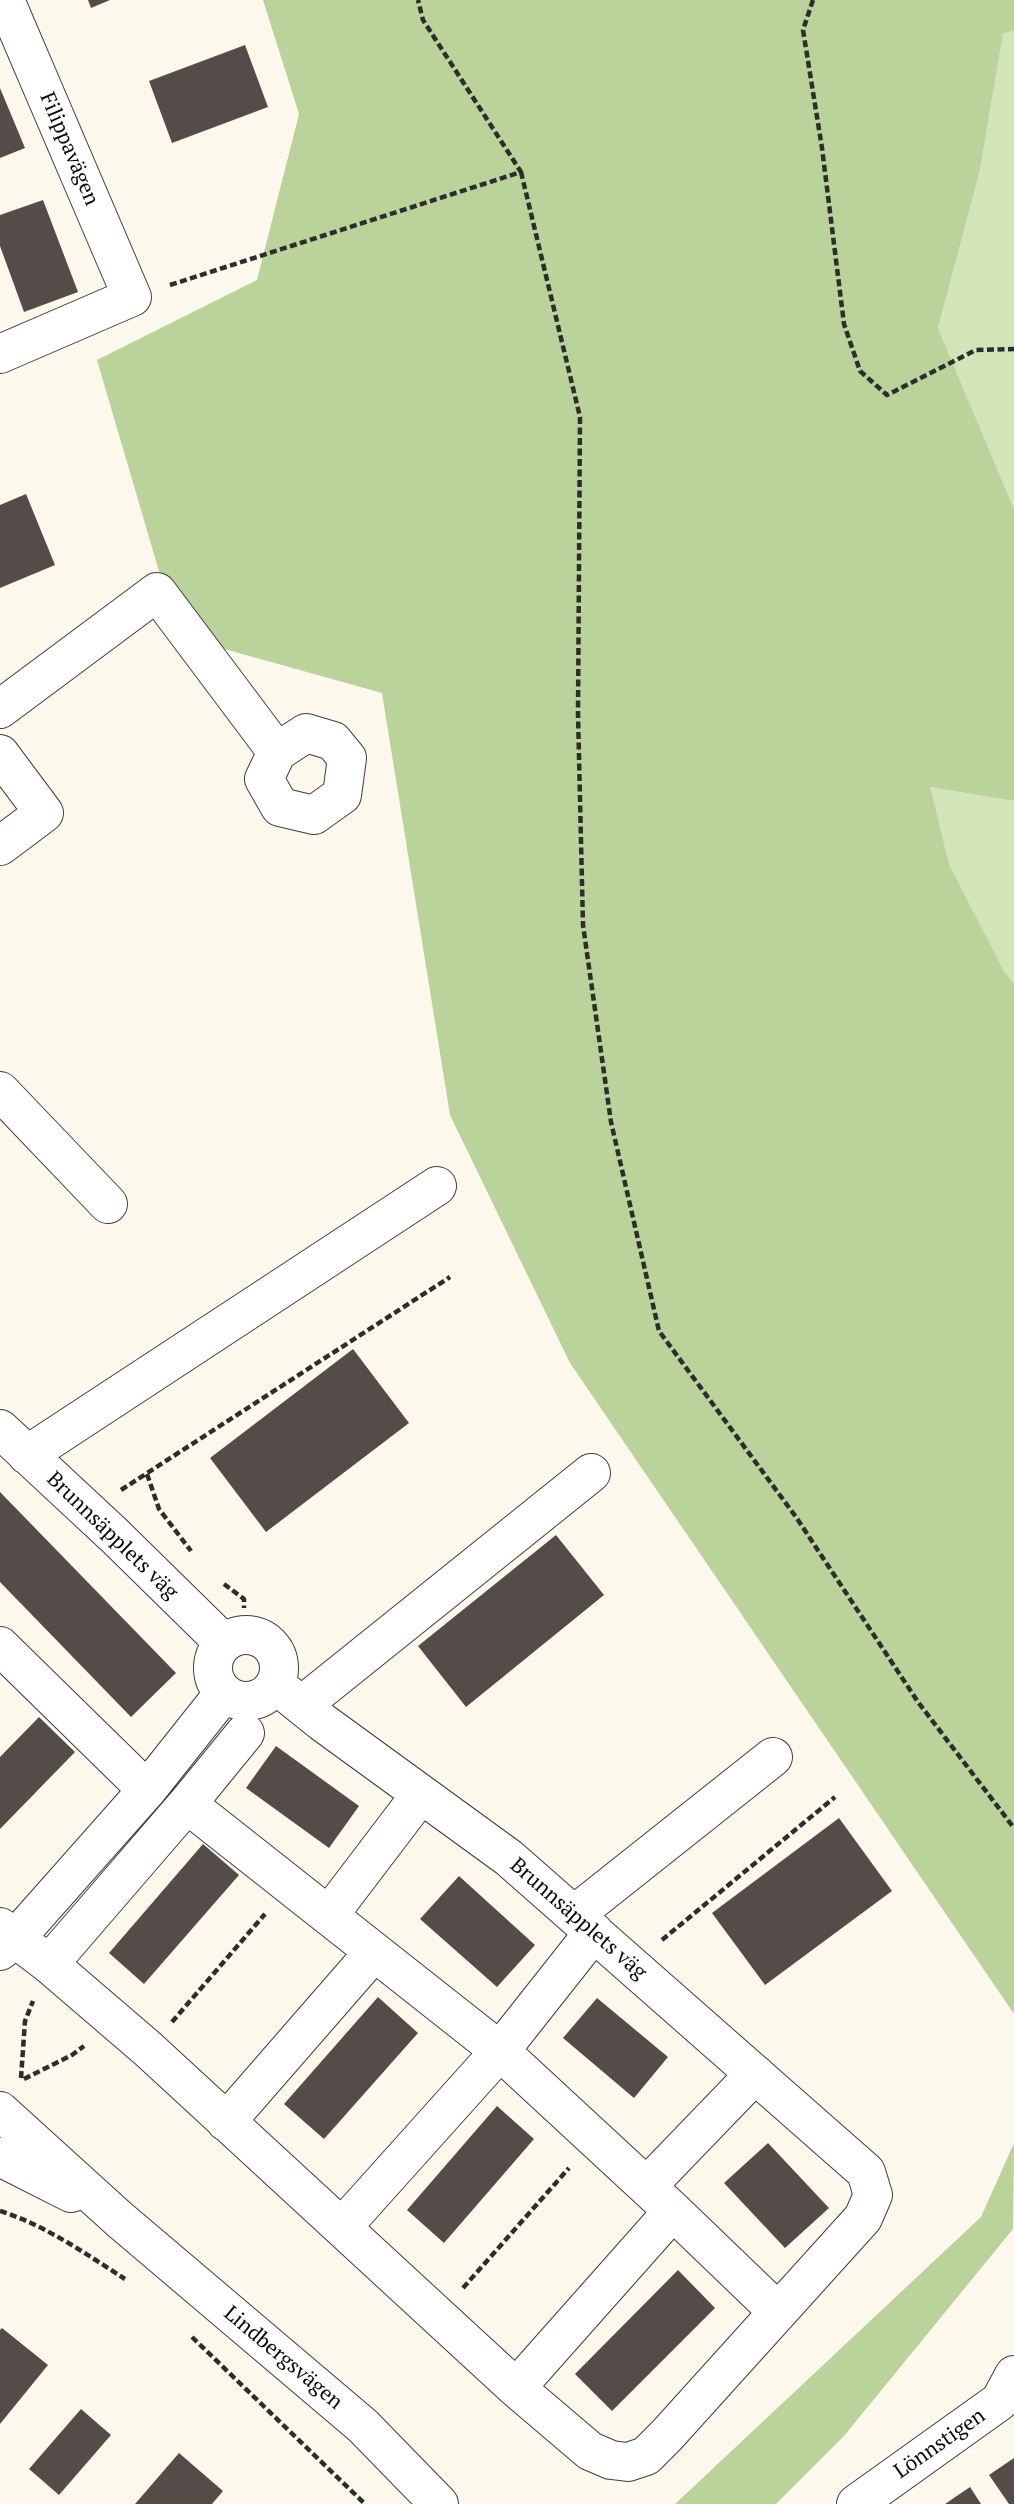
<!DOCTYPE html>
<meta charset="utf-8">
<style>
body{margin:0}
canvas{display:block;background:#fdf8ec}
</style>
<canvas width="1014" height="2504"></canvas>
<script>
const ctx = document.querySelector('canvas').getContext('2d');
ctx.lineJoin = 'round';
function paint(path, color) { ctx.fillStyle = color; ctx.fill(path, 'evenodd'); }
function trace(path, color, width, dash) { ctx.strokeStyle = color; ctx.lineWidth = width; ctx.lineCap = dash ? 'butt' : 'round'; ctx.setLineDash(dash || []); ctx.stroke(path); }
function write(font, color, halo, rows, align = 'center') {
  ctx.font = font + ' "PT Serif",serif'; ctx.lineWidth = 7; ctx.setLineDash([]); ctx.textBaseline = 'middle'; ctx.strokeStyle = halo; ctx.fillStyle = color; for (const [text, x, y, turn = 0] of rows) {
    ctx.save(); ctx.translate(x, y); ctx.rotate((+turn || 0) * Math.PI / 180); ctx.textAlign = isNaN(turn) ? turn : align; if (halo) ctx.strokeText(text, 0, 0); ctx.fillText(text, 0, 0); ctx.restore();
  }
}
paint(new Path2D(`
 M 1014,31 L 1014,509 L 938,328 L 980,170 L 1003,32 Z
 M 929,787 L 1014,801 L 1014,984 L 1004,971 L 949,864 Z`), '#d3e4b9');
paint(new Path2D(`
 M 263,0 L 1014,0 L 1014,31 L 1003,33 L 980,170 L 938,328 L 1014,509 L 1014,801 L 930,787 L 949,864 L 1004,971 L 1014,984 L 1014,2014 L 570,1363 L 450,1115 L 382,693 L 178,636 L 97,360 L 257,280 L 299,114 Z
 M 1014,2143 L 1013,2229 L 844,2436 L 776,2504 L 675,2504 L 981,2217 Z`), '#b9d39a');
paint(new Path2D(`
 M 88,0 L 110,0 L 91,8 Z
 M 245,45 L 268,107 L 172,143 L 149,81 Z
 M 0,88 L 25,148 L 0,158 Z
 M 43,200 L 78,292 L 24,312 L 0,246 L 0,215 Z
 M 26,494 L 55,565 L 0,588 L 0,505 Z
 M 353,1349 L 409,1423 L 266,1532 L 210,1458 Z
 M 0,1492 L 176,1673 L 131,1717 L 0,1582 Z
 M 556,1535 L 604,1595 L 466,1707 L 418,1646 Z
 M 39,1717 L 75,1752 L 0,1829 L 0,1757 Z
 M 276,1746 L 359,1806 L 329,1848 L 246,1788 Z
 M 839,1818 L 892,1891 L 765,1985 L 712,1913 Z
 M 203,1844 L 239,1875 L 144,1984 L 109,1953 Z
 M 459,1876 L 535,1945 L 497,1987 L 420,1919 Z
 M 378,1997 L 418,2033 L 324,2139 L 284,2104 Z
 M 597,1998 L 668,2057 L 634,2098 L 563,2038 Z
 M 497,2106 L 534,2139 L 444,2243 L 407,2210 Z
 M 768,2143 L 829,2208 L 785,2248 L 724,2183 Z
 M 678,2270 L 715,2308 L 612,2411 L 575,2374 Z
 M 2,2328 L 48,2365 L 0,2424 L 0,2330 Z
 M 81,2409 L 111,2435 L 59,2495 L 29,2469 Z
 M 179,2453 L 223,2491 L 212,2504 L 135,2504 Z
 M 1014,2458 L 1014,2504 L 1009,2504 L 989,2475 Z
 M 970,2487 L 981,2504 L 945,2504 Z`), '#534c49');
const minor = new Path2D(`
 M 0,354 L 132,297 L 5,0
 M 0,709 L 157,592 L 277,752
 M 306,733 L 333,741 L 347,758 L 342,795 L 314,815 L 280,807 L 264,779 L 277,752 Z
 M 0,754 L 44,813 L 0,846
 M 0,1091 L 108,1204
 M 0,1429 L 115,1536 L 224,1643
 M 27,1455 L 437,1186
 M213 1668a33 33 0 1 1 66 0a33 33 0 1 1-66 0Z
 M 0,1646 L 147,1790
 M 302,1705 L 591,1473
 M 187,1804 L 500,2051 L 673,2211 L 778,2312
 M 329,1915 L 421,1794
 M 574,1915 L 773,1757
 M 0,1927 L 49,1964 L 148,2049 L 516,2388 L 590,2451 L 611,2460 L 628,2462 L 646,2456 L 667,2435 L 863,2218 L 873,2195 L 866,2172 L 509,1858 L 322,1722 L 276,1685
 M 0,1951 L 15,1939 L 147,1790 L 224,1693
 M 49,1964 L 187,1804 L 245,1733
 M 0,2111 L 119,2219 L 363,2426 L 439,2504
 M 226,2122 L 374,1952
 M 0,2157 L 71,2193
 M 647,2186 L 755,2074
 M 343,2226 L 500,2051 L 594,1932
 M 516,2388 L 673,2211
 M 856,2504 L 1000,2401 L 1014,2375`);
trace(minor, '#3e3e3e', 40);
trace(new Path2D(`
 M 813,0 L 803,30 L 822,148 L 844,324 L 860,371 L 887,395 L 976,350 L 1014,349
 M 521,172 L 580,417 L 578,714 L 583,925 L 611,1122 L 659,1331 L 796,1517 L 918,1702 L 1014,1828
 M 170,285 L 521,172 L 423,20 L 418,0
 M 147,1474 L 159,1509 L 191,1551
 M 121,1490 L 450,1277
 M 224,1584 L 244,1599 L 244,1608
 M 662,1940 L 835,1797
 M 172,2022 L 265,1914
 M 21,2078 L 25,2021 L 33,2001
 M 24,2079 L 72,2055 L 84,2046
 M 0,2211 C 45,2225 86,2254 125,2279
 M 463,2288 L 569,2168
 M 192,2337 L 365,2504`), '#2d2d2d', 4.5, [7, 3.5]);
trace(minor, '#fff', 38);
write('21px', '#0b0b0b', '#fff', [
 ["Filippavägen",69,149,67],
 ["Brunnsäpplets väg",112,1536,44],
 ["Brunnsäpplets väg",578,1919,41],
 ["Lindbergsvägen",283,2358,40],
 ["Lönnstigen",940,2444,-35]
]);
</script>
